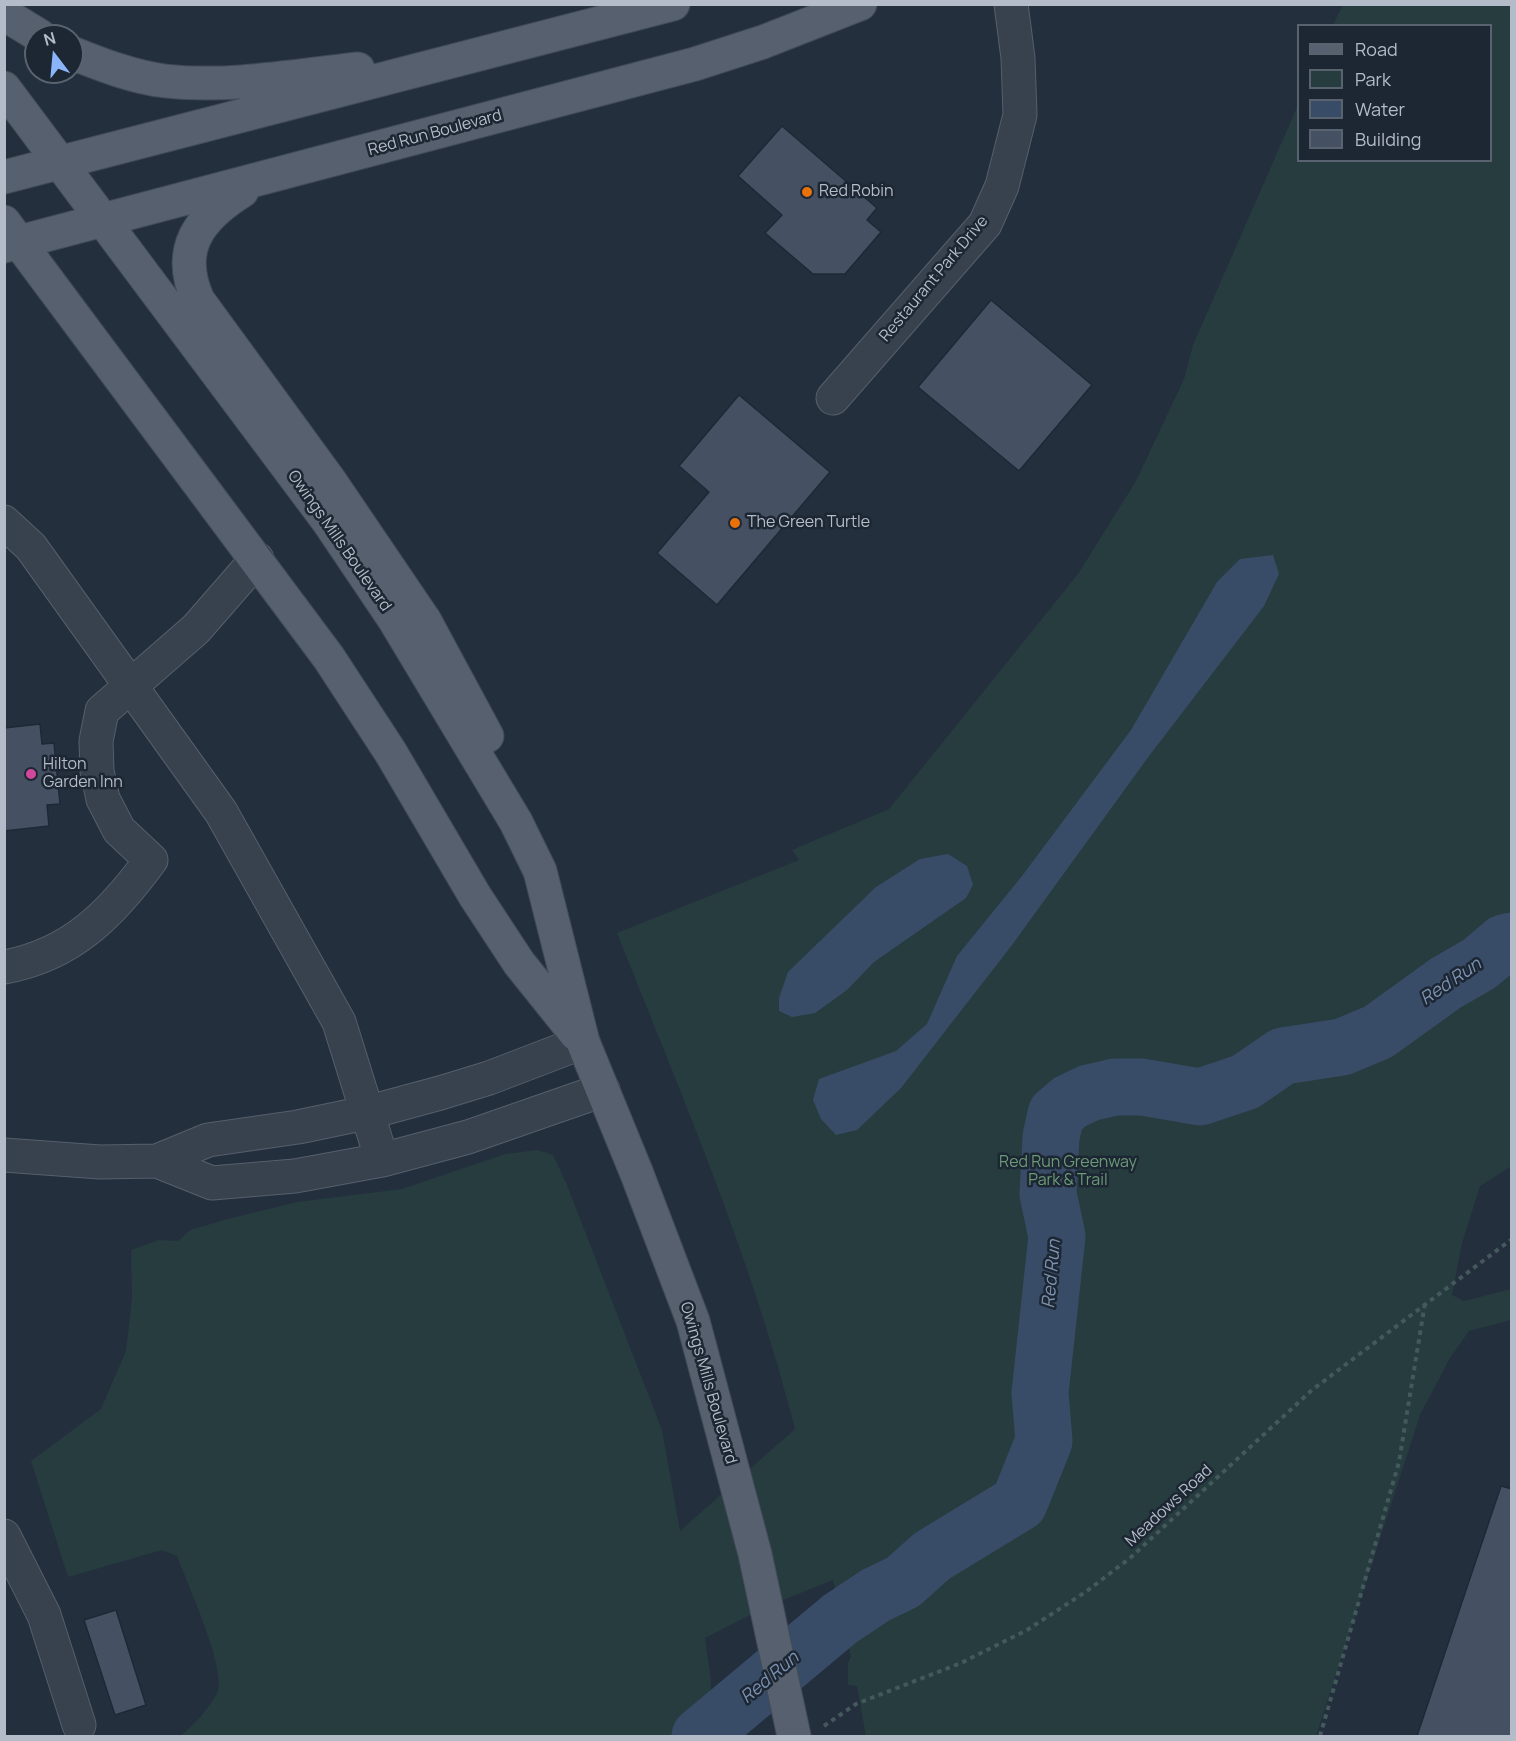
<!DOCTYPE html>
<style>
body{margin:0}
#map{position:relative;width:1516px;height:1741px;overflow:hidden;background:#242f3e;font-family:Manrope,sans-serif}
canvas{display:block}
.frame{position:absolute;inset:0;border:6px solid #b4bcc9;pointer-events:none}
.legend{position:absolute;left:1297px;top:24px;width:195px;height:138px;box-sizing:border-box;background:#1d2633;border:2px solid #59626f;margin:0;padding:8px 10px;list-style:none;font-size:18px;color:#b4bcc9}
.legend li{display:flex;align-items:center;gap:12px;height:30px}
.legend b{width:30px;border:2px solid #59626f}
.north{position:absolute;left:24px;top:24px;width:60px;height:60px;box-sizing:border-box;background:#1d2633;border:2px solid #59626f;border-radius:50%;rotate:344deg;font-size:16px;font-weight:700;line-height:24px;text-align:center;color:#b4bcc9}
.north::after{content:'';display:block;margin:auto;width:21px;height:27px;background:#8ab4f8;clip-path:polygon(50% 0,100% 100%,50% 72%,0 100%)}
</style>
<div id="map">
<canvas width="1516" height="1741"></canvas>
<div class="frame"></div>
<ul class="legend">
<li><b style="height:8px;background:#56606e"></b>Road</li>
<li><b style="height:16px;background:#263c3f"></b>Park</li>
<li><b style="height:16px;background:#394c67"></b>Water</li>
<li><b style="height:16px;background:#455162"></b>Building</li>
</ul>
<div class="north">N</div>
</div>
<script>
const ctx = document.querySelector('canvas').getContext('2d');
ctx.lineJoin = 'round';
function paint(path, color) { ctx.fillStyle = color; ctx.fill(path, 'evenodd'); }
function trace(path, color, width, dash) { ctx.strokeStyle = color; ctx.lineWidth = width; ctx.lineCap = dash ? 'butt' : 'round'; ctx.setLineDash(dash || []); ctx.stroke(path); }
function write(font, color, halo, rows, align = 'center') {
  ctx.font = font + ' Manrope,sans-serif'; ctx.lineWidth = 5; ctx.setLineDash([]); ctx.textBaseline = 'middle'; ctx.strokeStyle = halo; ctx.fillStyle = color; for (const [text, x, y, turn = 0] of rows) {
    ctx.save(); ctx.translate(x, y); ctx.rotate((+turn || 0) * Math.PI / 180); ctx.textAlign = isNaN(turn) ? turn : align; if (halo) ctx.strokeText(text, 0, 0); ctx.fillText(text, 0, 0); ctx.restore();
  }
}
paint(new Path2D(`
 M 1343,5 L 1511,5 L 1512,1166 L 1480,1186 L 1462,1243 L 1452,1295 L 1464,1301 L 1511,1289 L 1511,1320 L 1469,1331 L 1450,1358 L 1420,1415 L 1316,1736 L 866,1736 L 857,1686 L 848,1685 L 848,1663 L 851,1657 L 833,1580 L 766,1607 L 705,1638 C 712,1694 722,1698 676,1736 L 180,1736 C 191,1729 214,1703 218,1690 C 225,1666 187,1583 177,1556 L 162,1550 L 68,1577 L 31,1461 L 101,1409 L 126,1351 L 132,1298 L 131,1250 L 159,1240 L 178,1241 L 190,1230 L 228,1219 L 297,1202 L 402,1189 L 505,1154 L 537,1150 L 553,1155 L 567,1185 L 662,1430 L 680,1531 L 795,1429 C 752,1259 682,1096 617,933 L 799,860 L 792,850 L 889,809 L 1078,574 L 1136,481 L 1184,379 L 1193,345 L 1298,105 L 1298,160 L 1490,160 L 1490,26 L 1333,25 Z`), '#263c3f');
paint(new Path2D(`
 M 1273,555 L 1279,574 L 1264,606 L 1149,756 L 1012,945 L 901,1088 L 857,1130 L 836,1135 L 821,1119 L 813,1100 L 819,1079 L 896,1051 L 927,1024 L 957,956 L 1022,876 L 1131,730 L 1217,582 L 1240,559 Z
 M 948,854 L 967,866 L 973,885 L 966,898 L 874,962 L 847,990 L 815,1013 L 792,1017 L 779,1011 L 779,998 L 788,972 L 876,887 L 920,859 Z`), '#394c67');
trace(new Path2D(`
 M 700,1736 L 840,1619 L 876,1595 L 903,1582 L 932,1556 L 1019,1503 L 1044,1441 L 1040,1393 L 1057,1236 L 1048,1194 L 1051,1137 L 1056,1114 L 1070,1102 L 1089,1093 L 1115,1087 L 1142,1087 L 1200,1097 L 1245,1082 L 1283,1056 L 1342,1047 L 1378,1032 L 1446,983 L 1479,964 L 1504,943 L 1512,941`), '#394c67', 57);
const building = new Path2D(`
 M 782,126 L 877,208 L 867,220 L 881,232 L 845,274 L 813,274 L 765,233 L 782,215 L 738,176 Z
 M 991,300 L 1092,385 L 1019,471 L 918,387 Z
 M 739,395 L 830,472 L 717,605 L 657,553 L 709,492 L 679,466 Z
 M 40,724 L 42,744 L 54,743 L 60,804 L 47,805 L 49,826 L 4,831 L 4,728 Z
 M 1501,1486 L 1512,1489 L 1512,1736 L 1417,1736 Z
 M 116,1610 L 146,1705 L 115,1715 L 84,1620 Z`);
paint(building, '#455162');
trace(building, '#1f2835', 1.5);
const minor = new Path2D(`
 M 833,398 L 985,224 L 1002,186 L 1020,115 L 1018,58 L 1011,4
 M 4,522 L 31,547 L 221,812 L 339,1022 L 382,1160
 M 4,967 C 72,955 112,913 151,860 L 119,830 L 103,799 L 97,771 L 96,741 L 102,711 L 196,629 L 257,559
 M 4,1155 L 100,1162 L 157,1161 L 208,1140 L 298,1127 L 370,1112 L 440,1093 L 489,1078 L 583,1042
 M 157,1161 L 212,1183 L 295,1176 L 382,1160 L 468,1137 L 603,1090
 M 4,1536 L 44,1615 L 79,1725`);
const major = new Path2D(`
 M 4,14 L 40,36
 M 72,53 C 102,65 133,77 165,81 C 229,88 294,76 358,69
 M 4,88 L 328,521 L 394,619 L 516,822 L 540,871 L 583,1042 L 637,1174 L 693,1321 L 755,1554 L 794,1736
 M 4,177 L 673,4
 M 242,191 C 199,218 175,249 198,300 L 330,481 L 425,621 L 487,736
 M 4,222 L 329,658 L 391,753 L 475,896 L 519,963 L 576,1034
 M 4,246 L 695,64 L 763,42 L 860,4`);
trace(minor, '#565f6c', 35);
trace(major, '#414a57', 35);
trace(new Path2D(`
 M 824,1726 L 856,1704 L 961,1663 L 1027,1630 L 1087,1591 L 1130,1558 L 1312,1390 L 1512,1239
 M 1320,1736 L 1399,1462 L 1425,1303`), '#44595c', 4, [4.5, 4.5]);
trace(minor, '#38414e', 33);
trace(major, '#56606e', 33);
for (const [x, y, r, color] of [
 [807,192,6,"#e8710a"],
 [735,523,6,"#e8710a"],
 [31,774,6,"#d1479c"]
]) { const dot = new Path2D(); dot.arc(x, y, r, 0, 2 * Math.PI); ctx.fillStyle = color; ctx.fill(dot); trace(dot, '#1d2633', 2); }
write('16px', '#b4bcc9', '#1d2633', [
 ["Red Run Boulevard",435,133,-15],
 ["Restaurant Park Drive",934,279,-50],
 ["Owings Mills Boulevard",339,541,55],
 ["Owings Mills Boulevard",708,1383,74],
 ["Meadows Road",1169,1506,-43]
]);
write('16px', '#b4bcc9', '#1d2633', [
 ["Red Robin",819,192],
 ["The Green Turtle",747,523],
 ["Hilton",43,765],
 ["Garden Inn",43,783]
], 'left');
write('16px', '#6b9a76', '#1d2633', [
 ["Red Run Greenway",1068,1163],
 ["Park & Trail",1068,1181]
]);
write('italic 18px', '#7c92b1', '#1d2633', [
 ["Red Run",1451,982,-34],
 ["Red Run",1052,1274,-85],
 ["Red Run",770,1678,-40]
]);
</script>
